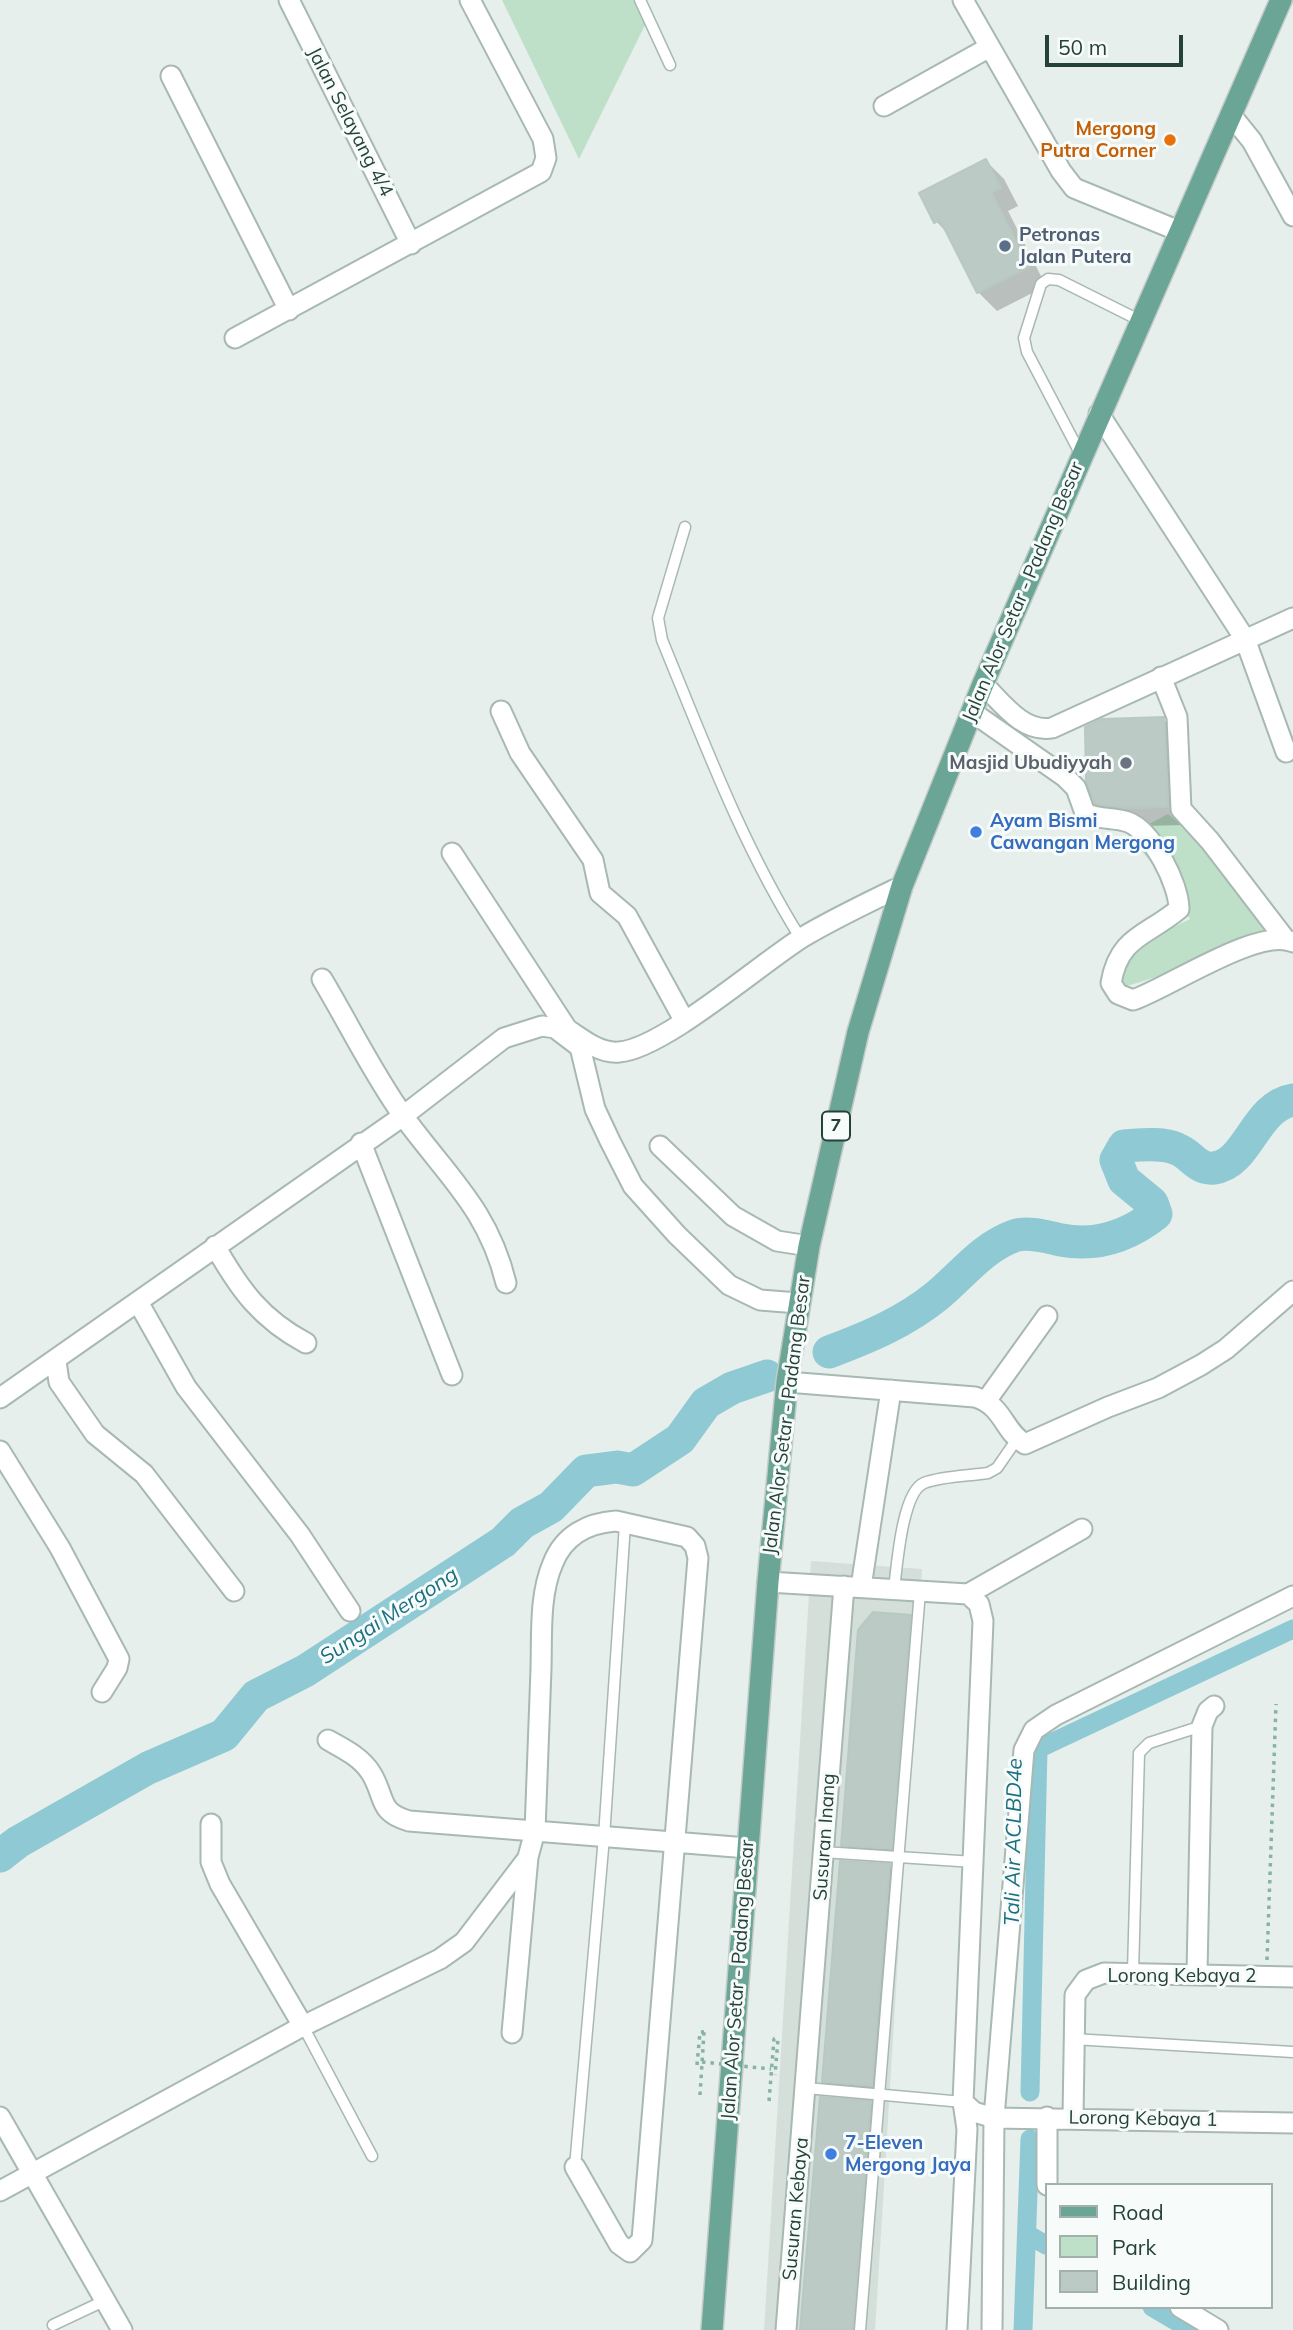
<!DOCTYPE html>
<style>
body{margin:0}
#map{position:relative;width:1293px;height:2330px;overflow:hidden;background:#e6efeb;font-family:Mulish,sans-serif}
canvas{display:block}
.legend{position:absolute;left:1045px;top:2183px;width:228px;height:126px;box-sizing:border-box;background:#f7fbf9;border:2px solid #a3b1ad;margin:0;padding:9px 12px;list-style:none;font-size:21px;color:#24423a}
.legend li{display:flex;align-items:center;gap:14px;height:35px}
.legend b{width:35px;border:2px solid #a3b1ad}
.scale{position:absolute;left:1045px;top:35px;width:138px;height:32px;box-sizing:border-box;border:4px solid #24423a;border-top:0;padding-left:9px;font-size:21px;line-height:24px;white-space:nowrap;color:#24423a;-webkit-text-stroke:5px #f7fbf9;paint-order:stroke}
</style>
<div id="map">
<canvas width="1293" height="2330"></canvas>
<ul class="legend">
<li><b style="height:9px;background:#6aa596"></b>Road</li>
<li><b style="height:19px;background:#bfe0c8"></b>Park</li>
<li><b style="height:19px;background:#bbcac4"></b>Building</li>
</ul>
<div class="scale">50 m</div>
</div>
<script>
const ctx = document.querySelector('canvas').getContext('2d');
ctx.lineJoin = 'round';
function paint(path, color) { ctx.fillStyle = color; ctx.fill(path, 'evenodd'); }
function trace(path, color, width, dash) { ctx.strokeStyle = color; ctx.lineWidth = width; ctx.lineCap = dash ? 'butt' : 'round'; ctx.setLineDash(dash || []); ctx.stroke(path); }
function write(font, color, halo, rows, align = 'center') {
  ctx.font = font + ' Mulish,sans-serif'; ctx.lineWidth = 6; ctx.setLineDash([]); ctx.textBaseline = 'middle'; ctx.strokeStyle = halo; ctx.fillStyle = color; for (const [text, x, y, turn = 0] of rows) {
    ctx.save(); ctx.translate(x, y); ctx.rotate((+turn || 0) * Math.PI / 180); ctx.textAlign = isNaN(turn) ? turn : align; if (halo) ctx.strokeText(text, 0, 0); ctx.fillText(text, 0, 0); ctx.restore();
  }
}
paint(new Path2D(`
 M 811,1561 L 922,1569 L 875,2330 L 764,2330 Z`), '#d4dfda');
paint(new Path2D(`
 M 502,0 L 637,0 L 647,21 L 579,159 Z
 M 1168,814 L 1193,834 L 1273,929 L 1233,941 L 1172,972 L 1124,987 L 1115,976 L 1123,951 L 1190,919 L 1156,868 L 1128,835 Z`), '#bfe0c8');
paint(new Path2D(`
 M 986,161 L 1004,179 L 1018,206 L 1008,211 L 1046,286 L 997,311 L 978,292 L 949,235 L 936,221 Z
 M 1163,719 L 1182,738 L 1186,825 L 1143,826 L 1115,821 L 1096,803 Z
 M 910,1617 L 919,1626 L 900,1857 L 852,1854 L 843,1845 Z
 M 890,1866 L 898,1874 L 881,2094 L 832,2090 L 823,2081 Z
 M 870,2103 L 879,2112 L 862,2330 L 801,2330 Z`), '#0003');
trace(new Path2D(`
 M 1030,2092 L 1038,1749 L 1293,1629
 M 1027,2234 L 1046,2245
 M 1152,2307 L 1191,2330
 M 1023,2330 L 1030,2139`), '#8ec9d4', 19);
trace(new Path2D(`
 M 829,1352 C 869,1337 905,1322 938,1295 C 962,1275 983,1247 1014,1236 C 1028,1231 1047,1237 1061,1240 C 1097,1247 1128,1236 1156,1214 L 1152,1203 L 1124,1180 L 1116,1160 L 1124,1146 C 1140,1145 1162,1142 1177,1149 C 1191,1154 1197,1170 1214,1168 C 1248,1164 1255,1106 1293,1100
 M 0,1856 L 18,1842 L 148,1768 L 224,1735 L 256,1696 L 305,1671 L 503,1542 L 522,1523 L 551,1507 L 586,1471 L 617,1467 L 633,1470 L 680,1439 L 706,1403 L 732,1388 L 767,1376`), '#8ec9d4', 33);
const building = new Path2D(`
 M 986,159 L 1001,188 L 991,192 L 1029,267 L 977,293 L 940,220 L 934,223 L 919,193 Z
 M 1164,717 L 1168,807 L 1124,808 L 1095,804 L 1086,781 L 1085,727 L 1102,719 Z
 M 873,1612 L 911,1615 L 892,1849 L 841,1846 L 858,1630 Z
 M 840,1861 L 890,1864 L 872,2086 L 822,2082 Z
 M 820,2097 L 871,2101 L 853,2330 L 800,2330 Z`);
paint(building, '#bbcac4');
trace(building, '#b8c9c2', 2);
const lane = new Path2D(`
 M 640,0 L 670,65
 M 1081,455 L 1027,352 L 1024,338 L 1041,284 L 1048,279 L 1059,280 L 1139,320
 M 685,527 L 658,618 L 662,640 C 704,742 742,845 801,939
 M 894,1589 C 897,1566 902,1492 924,1483 C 942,1476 968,1476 988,1473 L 997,1468 L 1017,1439
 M 823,1852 L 974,1862
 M 1133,1972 L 1139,1753 L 1149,1743 L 1202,1726
 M 303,2026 L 372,2156
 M 1073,2039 L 1293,2052
 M 806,2088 L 963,2102
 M 575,2167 L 604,1837 L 625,1524
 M 53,2325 L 106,2300
 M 860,2330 L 920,1591`);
const street = new Path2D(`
 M 289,0 L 411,244
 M 963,0 L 1061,171 L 1074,188 L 1179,231
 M 171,76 L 289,310
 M 884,106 L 988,48
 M 1231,115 L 1252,141 L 1293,216
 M 235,338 L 541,172 L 546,158 L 543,139 L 470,0
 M 1099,414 L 1245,639 L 1286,752
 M 1161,677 L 1177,717 L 1181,809 L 1210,841 L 1285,939
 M 983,684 C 1002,703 1023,733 1052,728 L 1293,618
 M 501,711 L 520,753 L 593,860 L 600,893 L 627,916 L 684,1020
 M 972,712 L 1065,777 L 1076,788 L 1085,813 C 1099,820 1114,817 1128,822 C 1152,831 1179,884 1179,909 C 1147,936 1119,936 1111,983 L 1118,994 L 1133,1000 C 1170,987 1258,927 1293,942
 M 452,853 L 567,1029 C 582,1039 600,1054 619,1052 C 663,1049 761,963 803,937 C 835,918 869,902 902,886
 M 322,979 C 349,1024 373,1074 404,1117 C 447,1176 488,1209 506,1283
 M 361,1143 L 452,1375
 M 660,1146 L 733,1216 L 777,1241 L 809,1246
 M 215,1246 C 240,1290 261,1319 306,1343
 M 138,1302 L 186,1387 L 300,1535 L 350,1611
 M 56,1361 L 59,1382 L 95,1434 L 144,1474 L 234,1591
 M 787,1382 L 975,1397 C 1004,1406 1003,1431 1025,1444 L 1108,1407 L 1158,1388 L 1201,1365 L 1226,1349 L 1293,1291
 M 0,1398 L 403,1116 L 504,1038 L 542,1026 L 555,1028 L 580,1047 L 595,1109 L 610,1141 L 633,1186 L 677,1235 L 729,1285 L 760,1300 L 798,1303
 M 986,1401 L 1047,1316
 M 0,1451 L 60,1548 L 119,1659 L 117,1668 L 102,1692
 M 768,1582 L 968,1594 L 979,1604 L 983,1621 L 963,2102 L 967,2129 L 957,2330
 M 861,1587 L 891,1390
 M 968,1594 L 1082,1529
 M 328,1740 C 344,1749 361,1757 371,1773 C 386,1797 377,1812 409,1821 L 748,1848
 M 211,1824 L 211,1862 L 220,1884 L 303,2026
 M 1197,1973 L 1202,1726 L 1208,1711 L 1214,1706
 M 512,2033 L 528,1857 L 535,1831 C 537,1777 539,1723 541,1669 C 542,1635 539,1595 553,1563 C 564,1535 588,1523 616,1521 L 687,1537 L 695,1546 L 698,1558 L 642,2240 L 630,2252 L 619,2244 L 575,2167
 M 963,2102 L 974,2112 L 994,2118 L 1293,2123
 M 0,2117 L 122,2330
 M 1047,2117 L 1047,2185
 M 1073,2117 L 1075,1995 L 1086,1980 L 1104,1973 L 1293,1977
 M 0,2191 L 303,2026 L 440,1959 L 464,1942 L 528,1858
 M 1180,2307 L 1218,2330
 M 786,2330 L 844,1586
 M 992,2330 L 994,2118 L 1024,1750 L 1034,1730 L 1056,1715 L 1293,1596`);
const primary = new Path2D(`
 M 712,2330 L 768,1582 L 787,1382 L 809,1246 L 858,1032 L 902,886 L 983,684 L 1281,0`);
trace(lane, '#a8b8b2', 13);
trace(street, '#a8b8b2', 23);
trace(primary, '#c2cac8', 24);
trace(new Path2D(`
 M 1267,1960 L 1276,1704
 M 697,2065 L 700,2032 L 704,2032
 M 700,2095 L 704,2032
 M 769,2101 L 774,2039 L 778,2039 L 775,2075`), '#86b3a5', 3.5, [3.5, 5]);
trace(lane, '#fff', 10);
trace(street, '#fff', 19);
trace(primary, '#6aa596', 21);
trace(new Path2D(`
 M 702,2062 L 771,2069`), '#86b3a5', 3.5, [3.5, 5]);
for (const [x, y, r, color] of [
 [1170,140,7,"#e8710a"],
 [1005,246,7,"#5c6f8a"],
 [1126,763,7,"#6b7280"],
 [976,832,7,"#3f7fe0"],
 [831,2154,7,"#3f7fe0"]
]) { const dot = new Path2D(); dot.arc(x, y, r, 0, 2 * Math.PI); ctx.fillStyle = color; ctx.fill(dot); trace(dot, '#f7fbf9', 2.5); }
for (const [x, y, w] of [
 [836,1126,28]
]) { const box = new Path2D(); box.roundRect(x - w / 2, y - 14.5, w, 29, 5); ctx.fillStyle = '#f7fbf9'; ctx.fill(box); trace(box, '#24423a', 2); }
write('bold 18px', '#24423a', null, [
 ["7",836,1126]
]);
write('19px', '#24423a', '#f7fbf9', [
 ["Jalan Selayang 4/4",350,122,63],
 ["Jalan Alor Setar - Padang Besar",1023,592,-67],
 ["Jalan Alor Setar - Padang Besar",787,1415,-83],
 ["Susuran Inang",825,1837,-86],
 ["Lorong Kebaya 2",1182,1976],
 ["Jalan Alor Setar - Padang Besar",738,1980,-86],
 ["Lorong Kebaya 1",1143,2119,1],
 ["Susuran Kebaya",796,2209,-85]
]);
write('bold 19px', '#c56008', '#f7fbf9', [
 ["Mergong",1156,129],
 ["Putra Corner",1156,151]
], 'right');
write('bold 19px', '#4e5e75', '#f7fbf9', [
 ["Petronas",1019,235],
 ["Jalan Putera",1019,257]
], 'left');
write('bold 19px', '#5b616d', '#f7fbf9', [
 ["Masjid Ubudiyyah",1112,763]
], 'right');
write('bold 19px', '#366cbe', '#f7fbf9', [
 ["Ayam Bismi",990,821],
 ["Cawangan Mergong",990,843],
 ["7-Eleven",845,2143],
 ["Mergong Jaya",845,2165]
], 'left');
write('italic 21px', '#1c6f80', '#f7fbf9', [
 ["Sungai Mergong",389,1616,-33],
 ["Tali Air ACLBD4e",1014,1842,-89]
]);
</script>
